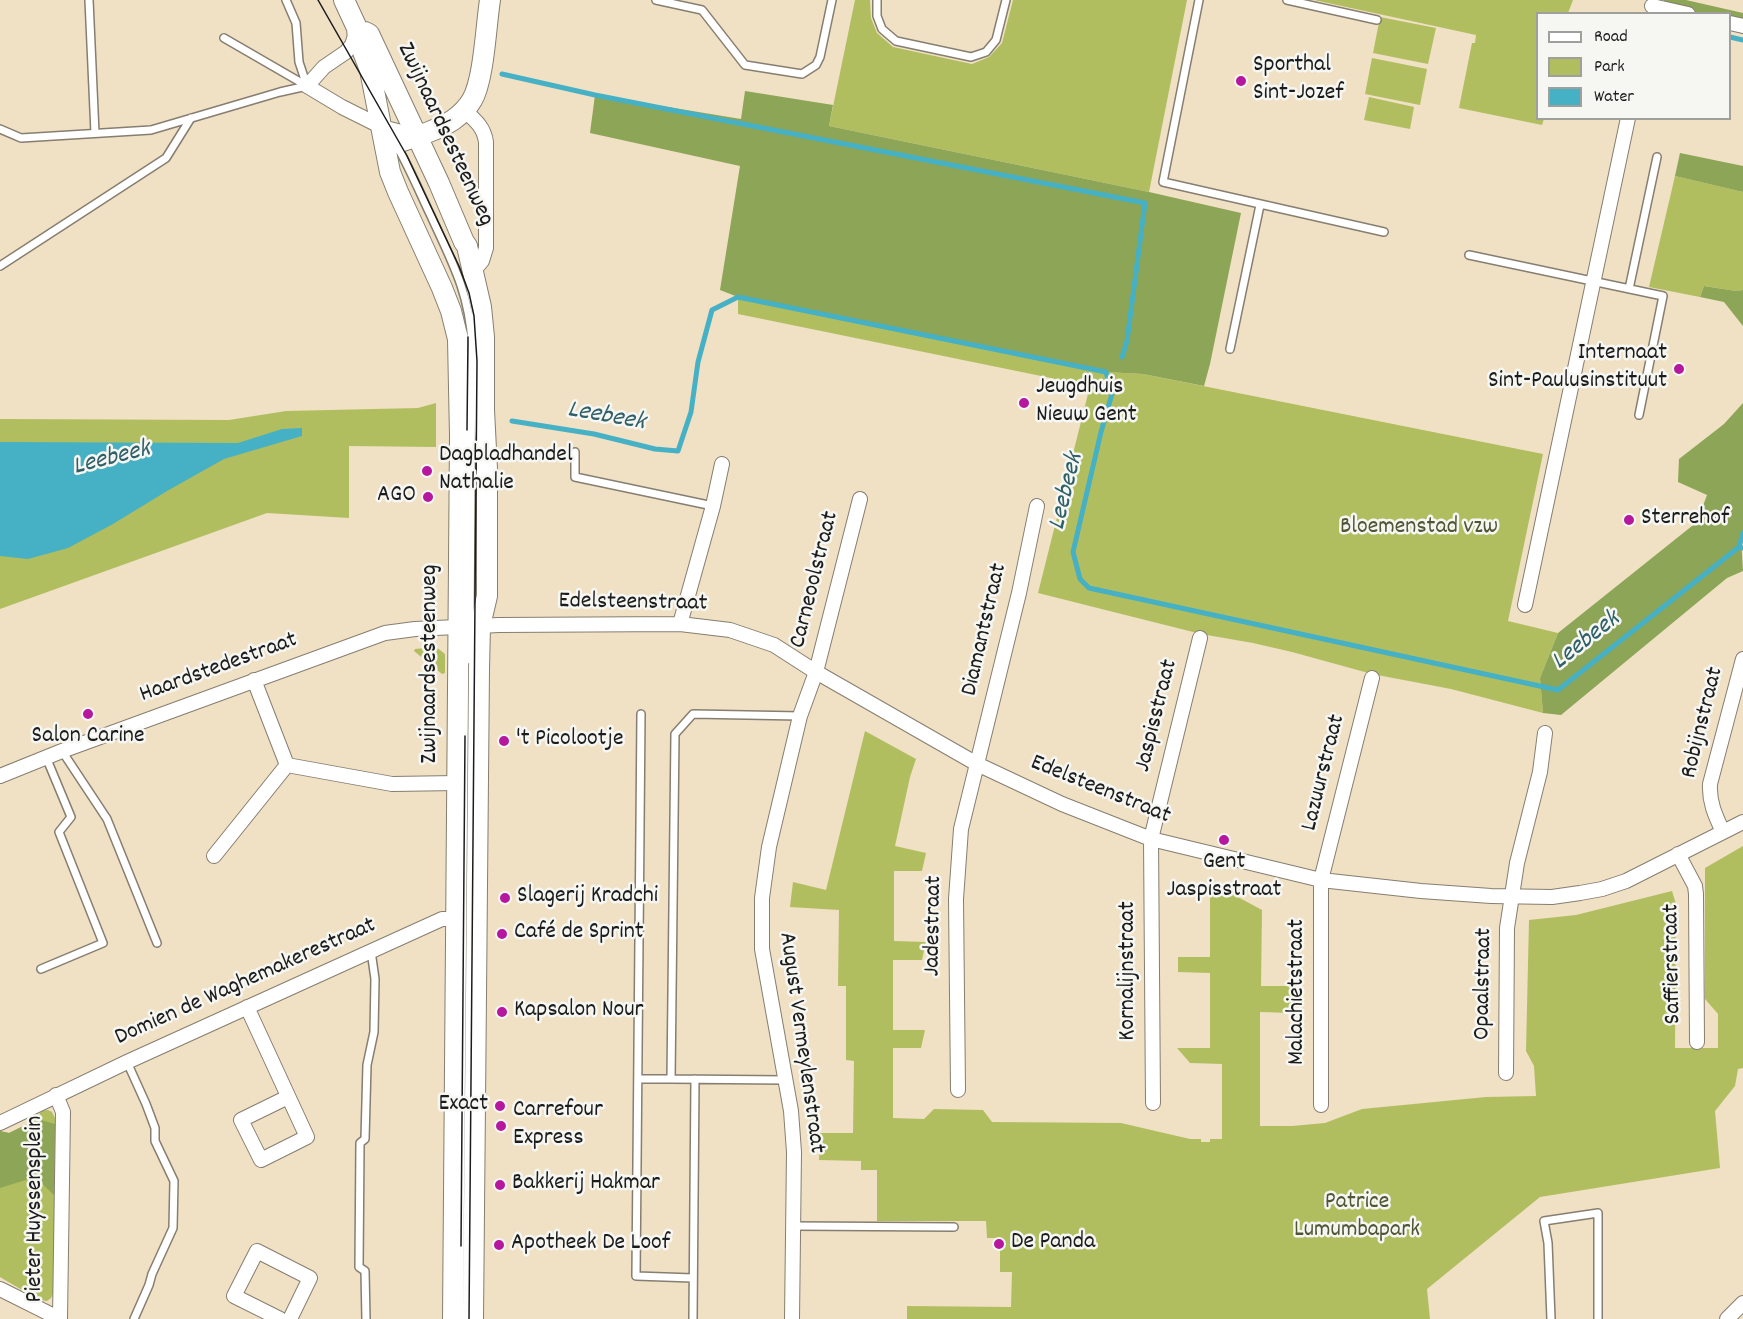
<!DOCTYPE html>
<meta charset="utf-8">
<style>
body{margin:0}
#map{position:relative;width:1743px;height:1319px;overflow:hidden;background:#f0e0c4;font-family:Dekko,sans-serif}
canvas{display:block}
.legend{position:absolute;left:1536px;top:12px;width:195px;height:108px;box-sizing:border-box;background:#f6f6f2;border:2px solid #9f9f9c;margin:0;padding:8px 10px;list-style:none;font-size:18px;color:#1c1c1c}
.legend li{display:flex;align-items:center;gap:12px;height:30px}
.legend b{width:30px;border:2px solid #9f9f9c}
</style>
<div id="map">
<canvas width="1743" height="1319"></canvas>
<ul class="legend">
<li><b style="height:8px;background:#fff"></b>Road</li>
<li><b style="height:16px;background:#b1be60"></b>Park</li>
<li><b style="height:16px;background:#46b0c4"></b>Water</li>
</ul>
</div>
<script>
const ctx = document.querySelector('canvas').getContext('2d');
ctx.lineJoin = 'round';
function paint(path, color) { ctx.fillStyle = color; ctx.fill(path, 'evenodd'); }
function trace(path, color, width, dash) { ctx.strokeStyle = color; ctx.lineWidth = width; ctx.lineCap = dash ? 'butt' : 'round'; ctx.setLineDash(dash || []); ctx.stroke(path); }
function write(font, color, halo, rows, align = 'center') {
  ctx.font = font + ' Dekko,sans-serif'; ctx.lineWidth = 5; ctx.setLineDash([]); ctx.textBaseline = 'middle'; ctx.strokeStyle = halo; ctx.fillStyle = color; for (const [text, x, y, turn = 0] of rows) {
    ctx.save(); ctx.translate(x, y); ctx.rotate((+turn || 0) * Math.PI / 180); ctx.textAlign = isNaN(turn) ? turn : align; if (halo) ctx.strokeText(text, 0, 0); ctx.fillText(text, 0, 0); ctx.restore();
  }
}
paint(new Path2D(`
 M 855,0 L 870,0 L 871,18 L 877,33 L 893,47 L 972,64 L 989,57 L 1002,43 L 1013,0 L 1187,0 L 1149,192 L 829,126 Z
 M 1314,0 L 1573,0 L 1568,13 L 1538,14 L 1538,118 L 1544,119 L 1542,125 L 1459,108 L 1472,43 L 1475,43 L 1476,35 Z
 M 1380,17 L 1436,28 L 1428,64 L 1373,53 Z
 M 1372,58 L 1427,69 L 1420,105 L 1365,94 Z
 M 1369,97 L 1414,107 L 1410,129 L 1364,120 Z
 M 1675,176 L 1743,192 L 1743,290 L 1736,291 L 1704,286 L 1700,297 L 1649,287 Z
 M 738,297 L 1106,372 L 1143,374 L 1543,454 L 1508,621 L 1558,633 L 1540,678 L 1543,713 L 1451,689 L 1372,674 L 1292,652 L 1253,643 L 1201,634 L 1038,593 L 1090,386 L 738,314 Z
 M 436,403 L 436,447 L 349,446 L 349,518 L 267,513 L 0,609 L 0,419 L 229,420 L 286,411 L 418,408 Z
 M 436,647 L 445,654 L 445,673 L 442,674 L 414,651 L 415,649 Z
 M 865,731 L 916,759 L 910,777 L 895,846 L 926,853 L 922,871 L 894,871 L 894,941 L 926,942 L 922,960 L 893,960 L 893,1030 L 925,1030 L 921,1048 L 893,1048 L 893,1118 L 924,1119 L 934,1109 L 983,1110 L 992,1122 L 1121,1123 L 1190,1139 L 1201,1139 L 1201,1142 L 1210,1142 L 1210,1139 L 1222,1139 L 1222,1064 L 1190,1063 L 1177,1048 L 1210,1048 L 1210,973 L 1178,972 L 1178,957 L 1210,957 L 1210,882 L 1262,910 L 1261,986 L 1292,986 L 1292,1013 L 1260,1012 L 1260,1126 L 1292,1126 L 1325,1123 L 1362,1109 L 1486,1097 L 1536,1096 L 1534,1066 L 1526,1051 L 1529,920 L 1576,915 L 1672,891 L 1676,904 L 1675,1048 L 1718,1048 L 1718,1014 L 1705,999 L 1705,868 L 1743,846 L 1743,1068 L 1738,1069 L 1735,1086 L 1715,1111 L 1720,1168 L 1540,1197 L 1427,1289 L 1430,1319 L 907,1319 L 907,1306 L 1011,1307 L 1012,1272 L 1000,1272 L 1000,1238 L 987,1238 L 986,1221 L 877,1221 L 877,1170 L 861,1170 L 861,1161 L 819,1160 L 820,1133 L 853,1133 L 854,1061 L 846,1060 L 846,986 L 838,986 L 839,910 L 790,907 L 793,882 L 826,890 Z
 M 48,1110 L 52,1112 L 55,1118 L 54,1292 L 51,1298 L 47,1301 L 39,1300 L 0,1277 L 0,1131 L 9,1133 L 37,1120 L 41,1111 Z`), '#b1be60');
paint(new Path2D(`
 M 1664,0 L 1686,0 L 1743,13 L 1743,34 L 1730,30 L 1730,14 L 1661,14 Z
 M 745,91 L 833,105 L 829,126 L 1149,192 L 1241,213 L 1210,364 L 1204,386 L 1143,374 L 1106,372 L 738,297 L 720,290 L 740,166 L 590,133 L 595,95 L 741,119 Z
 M 1680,153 L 1743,166 L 1743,192 L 1675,176 Z
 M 1704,286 L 1736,291 L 1743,290 L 1743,326 L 1724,302 L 1700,297 Z
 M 1743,403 L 1743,538 L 1741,538 L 1743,571 L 1727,578 L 1561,715 L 1543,713 L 1540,678 L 1558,633 L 1697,522 L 1707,495 L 1678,482 L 1679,459 L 1724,424 Z
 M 37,1119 L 55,1124 L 54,1195 L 35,1177 L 0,1188 L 0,1131 L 9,1133 Z`), '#8ca556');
paint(new Path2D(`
 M 302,428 L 302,436 L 224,459 L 167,491 L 113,524 L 68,548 L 28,559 L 0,556 L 0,442 L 238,443 L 282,429 Z`), '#46b0c4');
trace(new Path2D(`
 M 1730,37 L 1743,40
 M 502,74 L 595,95 L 1145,203 L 1127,341 L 1122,357
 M 512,421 L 594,434 L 655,449 L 678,451 L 691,412 L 698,362 L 712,310 L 738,297 L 1106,372 L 1112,394 L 1101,432 L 1073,552 L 1080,579 L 1089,588 L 1558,690 L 1739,547 L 1743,548
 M 1739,547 L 1743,533`), '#46b0c4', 5);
const lane = new Path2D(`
 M 89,0 L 95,133
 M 286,0 L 296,23 L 299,62 L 307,86
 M 656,0 L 702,10 L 745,65 L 802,74 L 816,65 L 820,57 L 832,0
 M 877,0 L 877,16 L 882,29 L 896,41 L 971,57 L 986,52 L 996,40 L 1006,0
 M 1199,0 L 1163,182 L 1384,232
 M 1287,0 L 1377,20
 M 224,38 L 307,86
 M 0,129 L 21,138 L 151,130 L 280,92 L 307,86
 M 397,146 C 410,169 420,193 431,216 C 452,262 469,292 472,343 L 470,629
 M 1469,255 L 1663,296 L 1639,415
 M 0,266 L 166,158 L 191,118
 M 1629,289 L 1657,157
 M 1230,349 L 1260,205
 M 575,452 L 575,477 L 713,506
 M 467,660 L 470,626
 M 641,714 L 636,1276 L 693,1278
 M 62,751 L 107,819 L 157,943
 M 41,969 L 103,943 L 59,832 L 71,817 L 46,757
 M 127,1062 L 146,1104 L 155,1128 L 155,1141 L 174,1181 L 173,1228 L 152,1274 L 149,1285 L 134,1319
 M 639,1079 L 671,1079
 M 785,1080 L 671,1079 L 675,734 L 693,714 L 800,716
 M 793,1226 L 954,1227
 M 366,1319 L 365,1271 L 359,1267 L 360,1143 L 365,1139 L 367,1065 L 374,1032 L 375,979 L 371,951
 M 693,1319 L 695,1079
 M 1551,1319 L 1548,1243 L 1544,1221 L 1598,1213 L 1598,1319`);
const street = new Path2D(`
 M 1652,6 L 1688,14
 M 1730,23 L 1743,26
 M 357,30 L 352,45 L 346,52 L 324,67 L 307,86 L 342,107 L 382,127 L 417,136
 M 464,110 C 475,120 484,127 486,142 L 486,248 L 482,261 L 474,270
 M 1525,605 L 1628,118
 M 680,624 L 713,506 L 722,464
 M 287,765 L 392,784 L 457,783
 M 0,776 L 62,751 L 385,633 L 415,629 L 499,625 L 680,624 L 730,630 L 774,645 L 816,672 L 977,764 L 1062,804 L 1151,839 L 1321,880 L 1421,891 L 1491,896 L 1552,897 L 1580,893 L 1602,889 L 1626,881 L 1743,822
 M 1723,832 C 1715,815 1709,802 1710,784 L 1743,659
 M 1678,854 L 1695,886 L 1696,894 L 1697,1042
 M 214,856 L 287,765 L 254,680
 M 247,1007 L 307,1137 L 261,1160 L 241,1120 L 288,1097
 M 1506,1073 L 1507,928 L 1517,863 L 1540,772 L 1545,733
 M 958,1090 L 956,899 L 961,829 L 1019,593 L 1037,506
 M 1153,1103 L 1151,839 L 1200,638
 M 1321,1105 L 1321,880 L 1372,678
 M 0,1123 L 127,1062 L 442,919 L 456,919
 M 0,1289 L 60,1319 L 63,1112 L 56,1095
 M 280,1319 L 234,1296 L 257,1251 L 310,1278 L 290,1319
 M 792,1319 L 794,1152 L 791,1111 L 762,949 L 762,898 L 769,847 L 800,716 L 816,672 L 860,499
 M 1727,1319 L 1743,1303`);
const secondary = new Path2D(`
 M 344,0 L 357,28 L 358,39 L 370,70 L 390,172 L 398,192 L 442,288 L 451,311 L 458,339 L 460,436 L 453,1319
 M 365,32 L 369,34 L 439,183 L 464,242 L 467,246 L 481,307 L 484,337 L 484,410 L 487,469 L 487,596 L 480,626 L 479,669 L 473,1319
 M 385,147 C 407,139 433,133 453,120 C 460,115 468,107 472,100 C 484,80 486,25 490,0`);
trace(lane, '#867e70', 10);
trace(street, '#867e70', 16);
trace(secondary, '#867e70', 22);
trace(lane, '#fff', 7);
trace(street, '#fff', 14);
trace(secondary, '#fff', 20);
trace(new Path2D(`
 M 318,0 L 407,156 L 459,266 L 469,293 L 474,316 L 477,361 L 469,1319
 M 467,430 L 468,337
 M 461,1246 L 465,736`), '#1c1c1c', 1.5);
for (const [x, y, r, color] of [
 [1241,81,6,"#b5179e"],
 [1679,369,6,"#b5179e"],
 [1024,403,6,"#b5179e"],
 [427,471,6,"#b5179e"],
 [428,497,6,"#b5179e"],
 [1629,520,6,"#b5179e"],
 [88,714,6,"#b5179e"],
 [504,741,6,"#b5179e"],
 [1224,840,6,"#b5179e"],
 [505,898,6,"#b5179e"],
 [502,934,6,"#b5179e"],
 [502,1012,6,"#b5179e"],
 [500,1106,6,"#b5179e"],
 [501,1126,6,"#b5179e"],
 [500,1185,6,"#b5179e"],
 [999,1244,6,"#b5179e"],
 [499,1245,6,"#b5179e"]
]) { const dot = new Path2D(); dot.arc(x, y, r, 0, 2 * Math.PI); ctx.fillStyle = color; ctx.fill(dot); trace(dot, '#f6f6f2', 2); }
write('24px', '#1c1c1c', '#f6f6f2', [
 ["Sporthal",1253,67],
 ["Sint-Jozef",1253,95],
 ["Internaat",1667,355,"right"],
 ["Sint-Paulusinstituut",1667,383,"right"],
 ["Jeugdhuis",1036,389],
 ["Nieuw Gent",1036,417],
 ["Dagbladhandel",439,457],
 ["Nathalie",439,485],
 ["AGO",416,497,"right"],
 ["Sterrehof",1641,520],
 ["Salon Carine",88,738,"center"],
 ["'t Picolootje",516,741],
 ["Gent",1224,864,"center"],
 ["Jaspisstraat",1224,892,"center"],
 ["Slagerij Kradchi",517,898],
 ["Café de Sprint",514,934],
 ["Kapsalon Nour",514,1012],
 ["Exact",488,1106,"right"],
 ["Carrefour",513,1112],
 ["Express",513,1140],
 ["Bakkerij Hakmar",512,1185],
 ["De Panda",1011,1244],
 ["Apotheek De Loof",511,1245]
], 'left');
write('24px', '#1c1c1c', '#f6f6f2', [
 ["Zwijnaardsesteenweg",444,135,65],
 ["Carneoolstraat",816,580,-76],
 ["Edelsteenstraat",633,604,1],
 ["Diamantstraat",986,630,-77],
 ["Zwijnaardsesteenweg",432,664,-90],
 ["Haardstedestraat",219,669,-20],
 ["Jaspisstraat",1158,716,-76],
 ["Robijnstraat",1704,723,-76],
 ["Lazuurstraat",1325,773,-76],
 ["Edelsteenstraat",1100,791,22],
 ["Jadestraat",935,926,-89],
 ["Saffierstraat",1674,964,-91],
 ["Kornalijnstraat",1130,971,-90],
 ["Domien de Waghemakerestraat",246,983,-24],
 ["Opaalstraat",1485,984,-89],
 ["Malachietstraat",1299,992,-90],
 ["August Vermeylenstraat",800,1043,82],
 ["Pieter Huyssensplein",37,1209,-90]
]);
write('24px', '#505534', '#f6f6f2', [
 ["Bloemenstad vzw",1419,529],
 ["Patrice",1357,1204],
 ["Lumumbapark",1357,1232]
]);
write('italic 26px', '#2f5f68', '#f6f6f2', [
 ["Leebeek",606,418,10],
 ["Leebeek",112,460,-14],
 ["Leebeek",1068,492,-76],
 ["Leebeek",1587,642,-38]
]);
</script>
